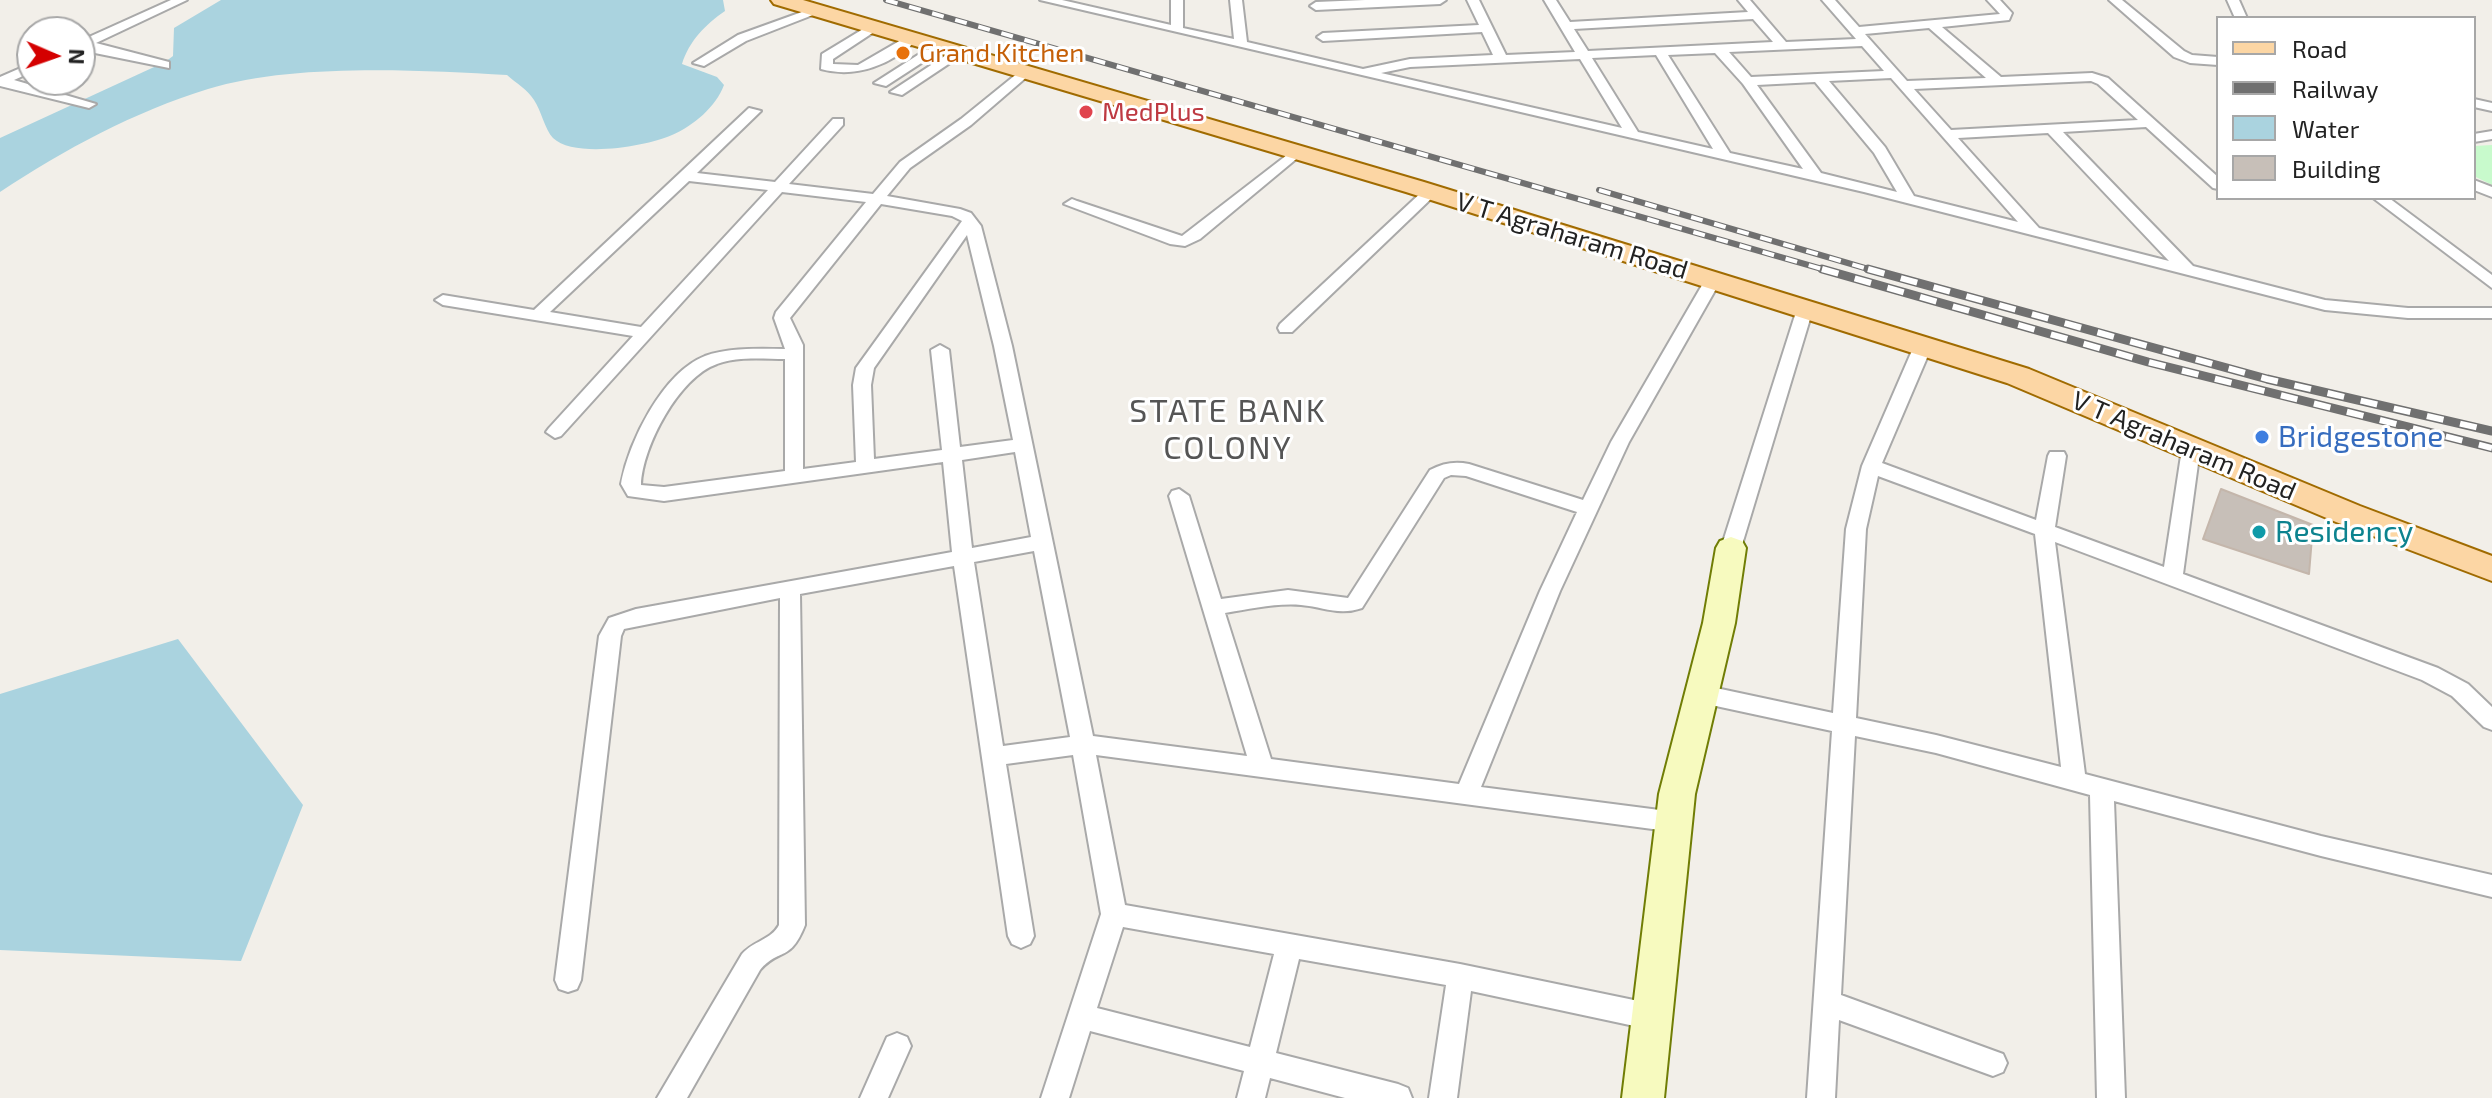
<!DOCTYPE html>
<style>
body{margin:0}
#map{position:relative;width:2492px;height:1098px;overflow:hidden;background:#f2efe9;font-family:"Exo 2",sans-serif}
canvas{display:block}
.legend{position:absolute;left:2216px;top:16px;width:260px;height:184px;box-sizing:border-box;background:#fff;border:2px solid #a7a7a7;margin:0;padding:10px 14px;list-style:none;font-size:24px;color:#222}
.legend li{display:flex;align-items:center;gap:16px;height:40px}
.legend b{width:40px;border:2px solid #a7a7a7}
.north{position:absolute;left:16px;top:16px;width:80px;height:80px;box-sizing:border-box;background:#fff;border:2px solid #a7a7a7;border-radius:50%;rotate:92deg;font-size:22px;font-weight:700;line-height:32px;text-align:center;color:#222}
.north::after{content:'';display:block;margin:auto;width:28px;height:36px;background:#d40000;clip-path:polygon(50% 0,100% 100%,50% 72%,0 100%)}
</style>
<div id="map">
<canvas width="2492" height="1098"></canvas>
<ul class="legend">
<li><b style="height:10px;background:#fcd6a4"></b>Road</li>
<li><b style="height:10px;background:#707070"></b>Railway</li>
<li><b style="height:22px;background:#aad3df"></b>Water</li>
<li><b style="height:22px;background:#c7bfb8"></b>Building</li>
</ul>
<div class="north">N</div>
</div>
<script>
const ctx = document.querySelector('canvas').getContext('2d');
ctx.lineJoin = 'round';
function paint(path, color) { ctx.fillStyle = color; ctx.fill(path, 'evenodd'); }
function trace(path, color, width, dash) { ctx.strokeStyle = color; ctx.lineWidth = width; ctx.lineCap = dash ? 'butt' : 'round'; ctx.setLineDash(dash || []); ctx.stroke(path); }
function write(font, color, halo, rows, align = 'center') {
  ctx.font = font + ' "Exo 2",sans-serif'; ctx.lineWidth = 6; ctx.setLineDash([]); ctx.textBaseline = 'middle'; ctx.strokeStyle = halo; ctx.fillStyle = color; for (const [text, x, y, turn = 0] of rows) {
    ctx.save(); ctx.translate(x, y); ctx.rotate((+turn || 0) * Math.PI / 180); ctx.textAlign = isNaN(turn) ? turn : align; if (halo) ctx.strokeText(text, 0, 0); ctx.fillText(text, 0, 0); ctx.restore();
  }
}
paint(new Path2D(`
 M 2492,145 L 2492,185 L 2474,176 L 2474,146 Z`), '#c8facc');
paint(new Path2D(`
 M 221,0 L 723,0 L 725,11 C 706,24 689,41 682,64 L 717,77 L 724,85 C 716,107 693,126 672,135 C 648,146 575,159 553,138 C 545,130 541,110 534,100 C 528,90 516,83 507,75 C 419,70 292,63 208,89 C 134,112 65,149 0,192 L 0,138 L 165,62 L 173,56 L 174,28 Z
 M 178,639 L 303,805 L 241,961 L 0,950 L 0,694 Z`), '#aad3df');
const building = new Path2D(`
 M 2221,489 L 2313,525 L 2309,574 L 2203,539 Z`);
paint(building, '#c7bfb8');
trace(building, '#c4b6ab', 2);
const street = new Path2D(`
 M 171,0 L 187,0 L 96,43 L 169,62 L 169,68 L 80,50 L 80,41 Z
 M 1040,0 L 1062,0 L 1171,25 L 1171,0 L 1183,0 L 1183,28 L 1234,39 L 1230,0 L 1242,0 L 1247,42 L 1363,69 L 1410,59 L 1493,55 L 1482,32 L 1323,41 L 1317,37 L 1323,33 L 1479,25 L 1467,0 L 1479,0 L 1506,55 L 1575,52 L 1544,0 L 1556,0 L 1570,22 L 1748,12 L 1738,0 L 1750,0 L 1786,42 L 1856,39 L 1822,0 L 1835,0 L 1859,27 L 2000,14 L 1987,0 L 2000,0 L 2012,13 L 2009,20 L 1942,27 L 2001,77 L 2092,73 L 2108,78 L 2218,177 L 2218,189 L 2213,188 L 2146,127 L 2063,132 L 2193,266 L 2325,300 L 2408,308 L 2492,308 L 2492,318 L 2408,318 L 2325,310 L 1864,192 ZM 1753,19 L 1773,42 L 1588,51 L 1574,29 ZM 1929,28 L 1986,78 L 1907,81 L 1865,34 ZM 1862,46 L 1884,71 L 1751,77 L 1729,52 ZM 1715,53 L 1743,84 L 1803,169 L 1730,153 L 1668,55 ZM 1656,55 L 1713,149 L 1638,132 L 1592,58 ZM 1580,59 L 1622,128 L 1381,73 L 1410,67 ZM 1891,78 L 2018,222 L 1914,196 L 1885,147 L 1829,81 ZM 2091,81 L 2098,84 L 2138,120 L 1951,130 L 1914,89 ZM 1815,82 L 1874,153 L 1897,192 L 1821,173 L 1757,85 ZM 2048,133 L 2169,261 L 2039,228 L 1958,138 Z
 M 1365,0 L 1446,0 L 1440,4 L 1316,10 L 1310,6 L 1316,2 Z
 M 2109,0 L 2122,0 L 2184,51 L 2192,55 L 2218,57 L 2218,65 L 2190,63 L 2174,57 Z
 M 2227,0 L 2239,0 L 2247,18 L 2235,18 Z
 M 813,8 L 823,11 L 746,41 L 704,66 L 693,63 L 738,35 Z
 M 873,23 L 877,24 L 877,30 L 833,59 L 833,64 L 858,65 L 908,36 L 918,39 C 892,64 857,79 821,69 L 822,54 Z
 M 935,44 L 946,47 L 886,86 L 874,83 Z
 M 954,50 L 965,53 L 902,95 L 890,92 Z
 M 32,63 L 32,72 L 14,80 L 96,104 L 89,108 L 0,86 L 0,77 Z
 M 1024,68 L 1031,72 L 1029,75 L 971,125 L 910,168 L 887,196 L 960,209 L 971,213 L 981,226 L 1012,346 L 1093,736 L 1247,756 L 1169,496 L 1172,491 L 1179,489 L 1189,496 L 1221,599 L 1288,590 L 1348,598 L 1430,470 C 1443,463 1455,461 1469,464 L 1583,500 L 1611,442 L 1705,280 L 1713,275 L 1721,280 L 1629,442 L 1560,591 L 1481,787 L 1675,812 L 1683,815 L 1687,822 L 1683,829 L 1675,832 L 1096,755 L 1125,905 L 1460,964 L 1653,1004 L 1662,1008 L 1666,1017 L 1662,1026 L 1653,1030 L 1471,991 L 1457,1098 L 1429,1098 L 1446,985 L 1299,959 L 1276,1053 L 1398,1084 L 1408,1088 L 1412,1098 L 1345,1098 L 1270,1078 L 1265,1098 L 1237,1098 L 1244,1071 L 1090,1031 L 1069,1098 L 1041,1098 L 1101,914 L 1073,755 L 1006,764 L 1034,936 L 1030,944 L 1021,948 L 1012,944 L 1008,936 L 954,566 L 800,594 L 805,925 C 790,963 780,947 760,970 L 687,1098 L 657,1098 L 742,954 C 753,941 771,940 779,925 L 780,598 L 624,629 L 621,636 L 581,980 L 577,989 L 568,992 L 559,989 L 555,980 L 599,636 L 609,618 L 636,609 L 952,552 L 943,462 L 664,501 L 628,496 L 621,484 C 629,442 662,373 705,356 C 730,347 759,349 785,349 L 774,318 L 776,312 L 866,202 L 782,192 L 561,436 L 555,438 L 546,432 L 549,428 L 633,336 L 443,305 L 435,300 L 443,295 L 534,310 L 749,108 L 761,111 L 697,173 L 775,182 L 833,119 L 843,119 L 843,125 L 789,184 L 873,194 L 900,162 L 961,119 ZM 689,181 L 768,190 L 641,327 L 550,312 ZM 881,204 L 952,216 L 962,221 L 856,368 L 853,385 L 856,462 L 803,469 L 803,345 L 790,318 ZM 967,235 L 994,346 L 1013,440 L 960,447 L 949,350 L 940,345 L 931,350 L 942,450 L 874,459 L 871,385 L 874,368 ZM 785,359 L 785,471 L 664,487 L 641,485 C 642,447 679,377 717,364 C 738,356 764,359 785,359 ZM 1015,452 L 1031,537 L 972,548 L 962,460 ZM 1451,475 L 1466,476 L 1577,512 L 1540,591 L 1459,784 L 1271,759 L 1225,613 C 1250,609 1276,603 1301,605 C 1324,607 1339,616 1362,608 L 1444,478 ZM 1034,551 L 1070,737 L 1003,746 L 974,562 ZM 1123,927 L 1274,954 L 1250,1047 L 1097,1008 Z
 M 2474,99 L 2492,103 L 2492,111 L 2474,107 Z
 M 2492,131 L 2492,139 L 2474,142 L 2474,134 Z
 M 1296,148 L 1303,152 L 1301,155 L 1200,239 L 1185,246 L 1170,244 L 1064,204 L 1072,199 L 1077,201 L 1182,236 Z
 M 2474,180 L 2492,187 L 2492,197 L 2474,190 Z
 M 1430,188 L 1437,192 L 1435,195 L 1292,332 L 1280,332 L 1278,328 L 1280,324 L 1425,189 Z
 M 2373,198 L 2389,198 L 2492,275 L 2492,288 Z
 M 1805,304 L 1813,309 L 1741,548 L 1731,555 L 1724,553 L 1721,548 L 1797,309 Z
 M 1923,341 L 1932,346 L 1882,463 L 2036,520 L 2048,456 L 2050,452 L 2064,452 L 2066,456 L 2055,527 L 2164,567 L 2182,449 L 2184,445 L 2198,445 L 2200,449 L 2183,574 L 2438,668 L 2468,684 L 2492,707 L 2492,730 L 2484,727 L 2452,696 L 2422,680 L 2055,542 L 2085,774 L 2321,836 L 2492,875 L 2492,897 L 2321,856 L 2114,801 L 2125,1098 L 2097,1098 L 2090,795 L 1936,753 L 1855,736 L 1841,995 L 2003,1054 L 2007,1063 L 2003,1072 L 1993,1076 L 1839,1020 L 1835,1098 L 1807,1098 L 1832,731 L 1702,703 L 1694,700 L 1691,694 L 1694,688 L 1702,685 L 1833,713 L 1846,529 L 1862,466 L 1914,346 ZM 1878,476 L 2035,534 L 2061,767 L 1936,735 L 1856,718 L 1866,529 Z
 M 897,1033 L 907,1037 L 911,1046 L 888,1098 L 860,1098 L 887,1037 Z`);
const secondary = new Path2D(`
 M 1731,537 L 1742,541 L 1746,548 L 1735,623 L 1695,794 L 1664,1098 L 1622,1098 L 1659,794 L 1703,623 L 1716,548 L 1720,541 Z`);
const primary = new Path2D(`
 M 771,0 L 803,0 L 1424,182 L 2029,369 L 2360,506 L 2492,556 L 2492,581 L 2336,522 L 2007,383 L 1406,192 L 774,4 Z`);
trace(street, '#a9a9a9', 4);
trace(secondary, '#707d05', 4);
trace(primary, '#a06b00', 4);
paint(street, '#fff');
paint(secondary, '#f7fabf');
paint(primary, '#fcd6a4');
const railFar1 = new Path2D(`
 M 886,0 L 1829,271
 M 1599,190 L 1875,271`);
const rail = new Path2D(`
 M 1822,269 L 2148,362 L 2492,448
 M 1868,269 L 2267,379 L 2492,431`);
trace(railFar1, '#707070', 6);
trace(rail, '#707070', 9);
trace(railFar1, '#fff', 4, [12]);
trace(rail, '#fff', 6, [17]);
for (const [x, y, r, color] of [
 [903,53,8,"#e8710a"],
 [1086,112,8,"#e0444e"],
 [2262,437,8,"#3f7fe0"],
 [2259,532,8,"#0f9aa8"]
]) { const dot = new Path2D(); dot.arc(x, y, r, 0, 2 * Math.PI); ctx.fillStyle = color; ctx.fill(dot); trace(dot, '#fff', 3); }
write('26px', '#c56008', '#fff', [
 ["Grand Kitchen",919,53]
], 'left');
write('26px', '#be3a42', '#fff', [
 ["MedPlus",1102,112]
], 'left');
write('26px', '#222', '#fff', [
 ["V T Agraharam Road",1572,236,17],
 ["V T Agraharam Road",2184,446,23]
]);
write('30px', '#366cbe', '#fff', [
 ["Bridgestone",2278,437]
], 'left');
write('30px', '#0d838f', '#fff', [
 ["Residency",2275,532]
], 'left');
ctx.letterSpacing = '2px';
write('32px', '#555', '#fff', [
 ["STATE BANK",1228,411],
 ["COLONY",1228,448]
]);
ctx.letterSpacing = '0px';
</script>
